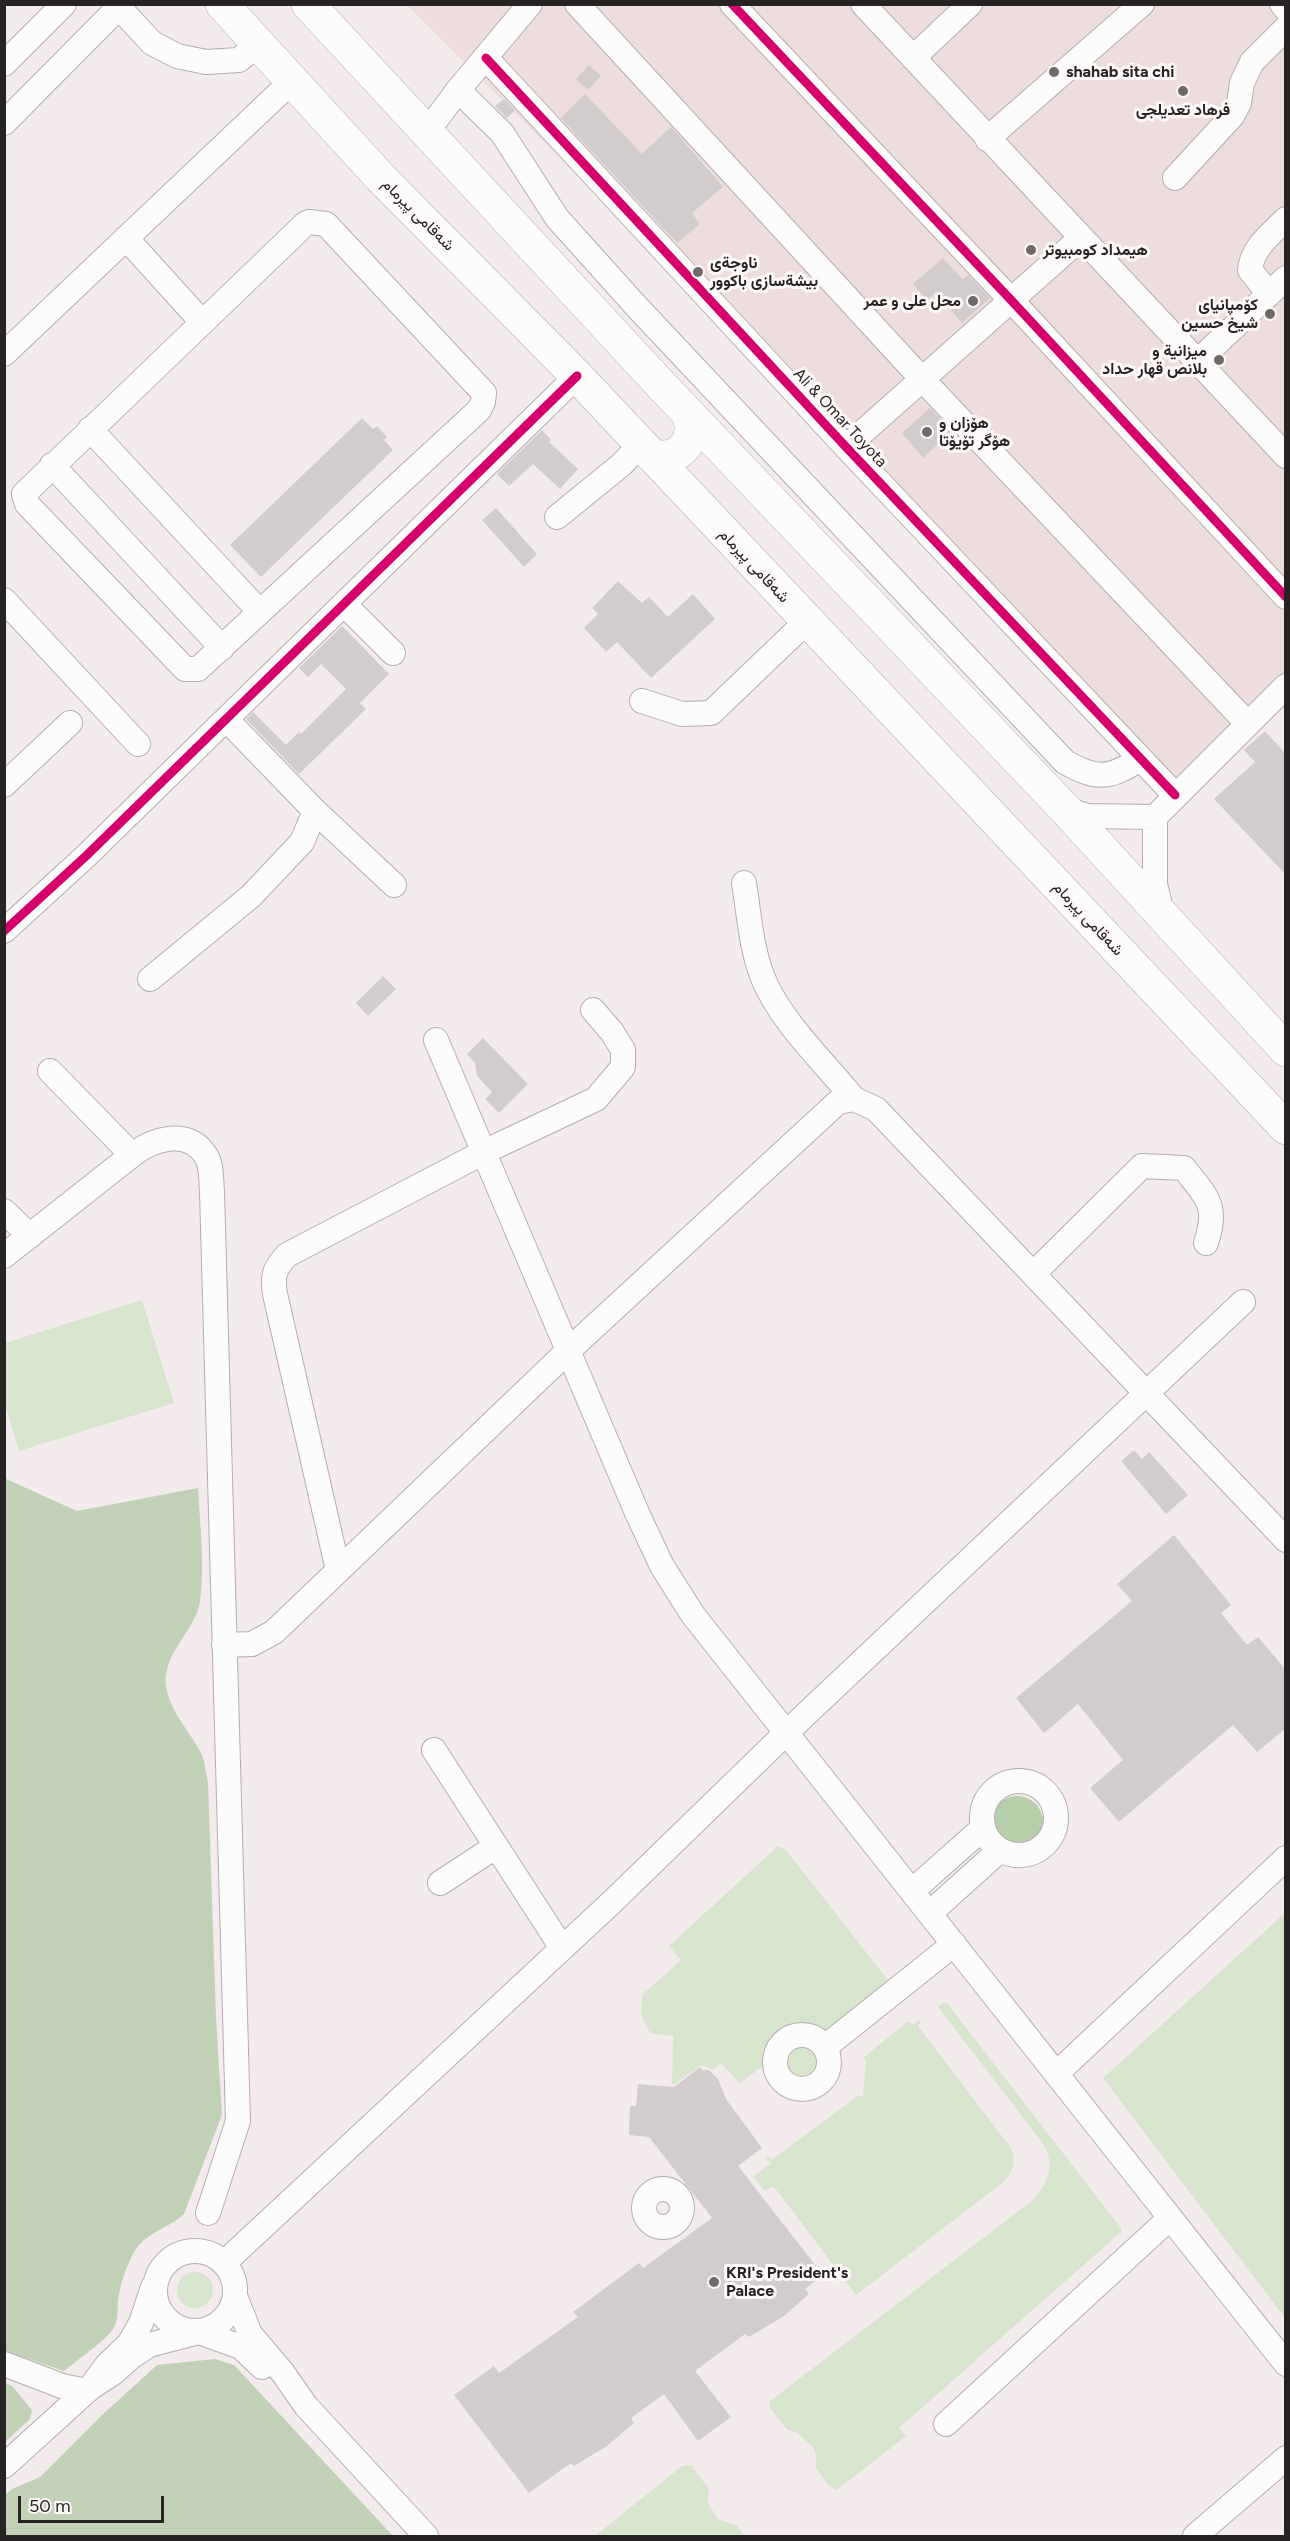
<!DOCTYPE html>
<meta charset="utf-8">
<style>
body{margin:0}
#map{position:relative;width:1290px;height:2541px;overflow:hidden;background:#f4ecec;font-family:Figtree,sans-serif}
canvas{display:block}
.frame{position:absolute;inset:0;border:6px solid #282323;pointer-events:none}
.scale{position:absolute;left:18px;top:2496px;width:146px;height:27px;box-sizing:border-box;border:3px solid #282323;border-top:0;padding-left:8px;font-size:18px;line-height:21px;white-space:nowrap;color:#282323;-webkit-text-stroke:4px #fff8f8;paint-order:stroke}
</style>
<div id="map">
<canvas width="1290" height="2541"></canvas>
<div class="frame"></div>
<div class="scale">50 m</div>
</div>
<script>
const ctx = document.querySelector('canvas').getContext('2d');
ctx.lineJoin = 'round';
function paint(path, color) { ctx.fillStyle = color; ctx.fill(path, 'evenodd'); }
function trace(path, color, width, dash) { ctx.strokeStyle = color; ctx.lineWidth = width; ctx.lineCap = dash ? 'butt' : 'round'; ctx.setLineDash(dash || []); ctx.stroke(path); }
function write(font, color, halo, rows, align = 'center') {
  ctx.font = font + ' Figtree,Vazirmatn,sans-serif'; ctx.lineWidth = 6; ctx.setLineDash([]); ctx.textBaseline = 'middle'; ctx.strokeStyle = halo; ctx.fillStyle = color; for (const [text, x, y, turn = 0] of rows) {
    ctx.save(); ctx.translate(x, y); ctx.rotate((+turn || 0) * Math.PI / 180); ctx.textAlign = isNaN(turn) ? turn : align; if (halo) ctx.strokeText(text, 0, 0); ctx.fillText(text, 0, 0); ctx.restore();
  }
}
paint(new Path2D(`
 M 407,5 L 1285,5 L 1285,685 L 1180,787 L 963,561 Z`), '#edd');
paint(new Path2D(`
 M 142,1300 L 174,1403 L 19,1451 L 5,1404 L 5,1343 Z
 M 778,1846 L 786,1850 L 888,1980 L 888,1987 L 828,2032 C 800,2019 764,2031 763,2066 L 740,2083 L 721,2063 L 713,2070 L 701,2065 L 675,2084 L 672,2084 L 673,2036 L 650,2033 L 641,2015 L 642,1995 L 681,1960 L 669,1946 Z
 M 1285,1913 L 1285,2318 L 1103,2078 Z
 M 943,2003 L 947,2003 L 1121,2228 L 1121,2232 L 899,2428 L 906,2436 L 837,2490 L 828,2485 L 816,2468 L 816,2455 L 813,2447 L 796,2432 L 787,2430 L 770,2408 L 770,2401 L 1033,2200 C 1048,2184 1055,2165 1044,2145 L 938,2007 Z
 M 919,2020 L 921,2022 L 918,2026 L 1011,2148 C 1017,2162 1012,2175 1001,2184 L 856,2295 L 775,2188 L 771,2187 L 765,2191 L 753,2177 L 771,2163 L 766,2158 L 768,2156 L 771,2160 L 858,2096 L 863,2096 L 866,2061 L 863,2058 L 908,2021 L 914,2025 Z
 M786 2063a16 16 0 1 1 32 0a16 16 0 1 1-32 0Z
 M177 2290a18 18 0 1 1 36 0a18 18 0 1 1-36 0Z
 M 691,2465 L 709,2489 L 708,2503 L 718,2519 L 736,2525 L 745,2536 L 595,2536 L 682,2466 Z`), '#d7e5cd');
paint(new Path2D(`
 M 4,1478 L 77,1511 L 198,1488 C 200,1525 205,1565 200,1602 C 196,1630 162,1653 166,1686 C 170,1713 191,1732 202,1755 C 205,1763 206,1773 208,1782 L 216,2018 L 222,2115 L 184,2214 C 169,2228 149,2231 136,2249 C 127,2263 120,2284 118,2301 C 117,2311 119,2320 113,2329 C 105,2341 76,2361 64,2371 L 5,2351 Z
 M 215,2359 L 234,2365 L 393,2536 L 5,2536 L 5,2495 L 12,2489 L 40,2477 L 102,2415 L 157,2365 Z
 M 5,2383 L 12,2386 L 32,2410 L 30,2419 L 5,2442 Z`), '#c0d1b5');
paint(new Path2D(`
 M991 1822a26 26 0 1 1 52 0a26 26 0 1 1-52 0Z`), '#b6cfaa');
paint(new Path2D(`
 M 589,65 L 601,76 L 588,90 L 576,79 Z
 M 585,94 L 642,154 L 671,127 L 723,187 L 692,213 L 700,224 L 677,243 L 561,118 Z
 M 504,99 L 515,110 L 507,118 L 495,106 Z
 M 943,258 L 962,279 L 968,275 L 990,298 L 962,323 L 936,292 L 927,300 L 913,284 Z
 M 930,408 L 952,431 L 923,458 L 902,433 Z
 M 362,418 L 373,429 L 377,426 L 387,437 L 384,440 L 393,450 L 261,577 L 230,545 Z
 M 542,430 L 551,440 L 549,442 L 578,469 L 560,489 L 533,464 L 509,486 L 497,474 Z
 M 496,508 L 537,554 L 524,567 L 482,520 Z
 M 618,581 L 642,603 L 649,597 L 668,617 L 693,594 L 715,619 L 651,678 L 617,642 L 606,652 L 584,628 L 598,614 L 592,608 Z
 M 342,626 L 389,674 L 360,703 L 366,709 L 299,774 L 246,719 L 253,712 L 286,745 L 299,732 L 301,734 L 346,689 L 321,664 L 308,677 L 299,668 Z
 M 1265,731 L 1286,754 L 1286,875 L 1214,799 L 1255,762 L 1244,750 Z
 M 383,976 L 396,989 L 368,1016 L 356,1003 Z
 M 483,1038 L 528,1084 L 499,1113 L 485,1099 L 492,1092 L 477,1076 L 475,1063 L 467,1054 Z
 M 1134,1450 L 1142,1459 L 1149,1452 L 1188,1495 L 1166,1514 L 1121,1461 Z
 M 1174,1535 L 1231,1605 L 1221,1613 L 1247,1645 L 1258,1637 L 1286,1670 L 1286,1728 L 1257,1752 L 1233,1725 L 1119,1822 L 1090,1788 L 1123,1760 L 1078,1704 L 1044,1733 L 1016,1698 L 1132,1601 L 1117,1584 Z
 M 700,2067 L 702,2070 L 709,2070 L 718,2079 L 726,2099 L 762,2148 L 738,2166 L 823,2275 L 805,2289 L 809,2294 L 784,2316 L 749,2337 L 745,2334 L 695,2371 L 731,2417 L 698,2441 L 664,2394 L 631,2418 L 634,2423 L 607,2446 L 574,2466 L 571,2463 L 529,2493 L 454,2395 L 494,2366 L 499,2373 L 578,2317 L 573,2312 L 639,2263 L 643,2268 L 712,2218 L 649,2137 L 629,2135 L 630,2106 L 636,2106 L 638,2084 L 674,2087 Z`), '#d2cccc');
const minor = new Path2D(`
 M 116,4 L 152,43 L 177,56 L 206,62 L 239,60 L 258,44
 M 577,4 L 921,378 L 1247,723
 M 732,4 L 1011,300 L 1286,597
 M 863,4 L 1286,456
 M 1282,4 L 1286,9
 M 486,58 L 846,447 L 1175,795
 M 913,58 L 970,4
 M 4,64 L 64,4
 M 458,90 L 502,133 L 557,218 L 637,307 L 1065,762 C 1097,780 1109,779 1140,759
 M 4,123 L 118,8
 M 427,132 L 458,90 L 530,4
 M 987,139 L 1142,4
 M 1175,178 L 1232,116 L 1239,103 L 1242,83 L 1252,62 L 1286,28
 M 309,222 L 326,224 L 484,393 L 483,402 L 479,410 L 198,669 L 185,669 L 27,504 L 24,494 L 305,224 Z
 M 126,238 L 202,322
 M 1269,294 L 1250,270 C 1252,248 1270,235 1286,219
 M 4,354 L 292,81
 M 1198,361 L 1286,278
 M 90,429 L 260,612
 M 846,447 L 1081,238
 M 52,465 L 222,648
 M 557,517 L 621,465 L 641,444
 M 4,600 L 138,744
 M 344,604 L 393,653
 M 642,701 L 682,714 L 711,713 L 806,622
 M 4,785 L 70,723
 M 1065,809 L 1087,816 L 1155,817
 M 315,811 L 394,885
 M 744,883 C 749,914 751,948 763,978 C 780,1021 825,1063 854,1099
 M 1162,913 L 1155,884 L 1155,817 L 1286,686
 M 4,931 L 86,856 L 577,376
 M 150,979 L 251,896 L 302,842 L 315,811 L 226,719
 M 436,1040 L 638,1515 L 662,1566 L 693,1615 L 1286,2364
 M 50,1071 L 132,1155
 M 4,1211 L 30,1236
 M 4,1256 L 132,1155 C 153,1139 189,1127 206,1156 C 212,1165 211,1181 212,1192 L 238,2121 L 208,2213
 M 1033,1274 L 1142,1166 L 1184,1168 C 1206,1197 1219,1204 1206,1243
 M 338,1570 L 275,1294 C 272,1276 274,1269 287,1255 L 484,1152 L 596,1099 L 623,1067 L 623,1050 L 612,1032 L 593,1010
 M 224,1645 L 252,1644 L 274,1632 L 569,1350 L 838,1102 L 854,1099 L 876,1109 L 1286,1540
 M 434,1750 L 562,1948
 M982 1818a37 37 0 1 1 74 0a37 37 0 1 1-74 0Z
 M 440,1883 L 495,1847
 M 913,1890 L 983,1828
 M 930,1913 L 1000,1850
 M775 2062a27 27 0 1 1 54 0a27 27 0 1 1-54 0Z
 M 825,2047 L 954,1944
 M 1056,2074 L 1286,1858
 M644 2208a19 19 0 1 1 38 0a19 19 0 1 1-38 0Z
 M155 2291a40 40 0 1 1 80 0a40 40 0 1 1-80 0Z
 M 224,2263 L 612,1902 L 786,1733 L 1243,1302
 M 235,2296 L 250,2334 L 283,2373 L 306,2406 L 426,2536
 M 4,2364 L 62,2386 L 87,2391
 M 90,2388 L 113,2373 L 131,2357 L 149,2345 L 199,2332 L 241,2347 L 262,2367
 M 946,2424 L 1170,2218
 M 4,2466 L 90,2388 L 107,2365 L 129,2344 L 141,2323 L 153,2287
 M 1195,2536 L 1286,2458`);
const highway = new Path2D(`
 M 222,4 L 380,177 L 577,376 L 1286,1128
 M 308,4 L 663,387 L 1065,809 L 1286,1050
 M 651,455 C 680,464 700,438 687,412`);
trace(minor, '#b3adad', 26);
trace(highway, '#b3adad', 34);
trace(minor, '#fdfcfc', 24);
trace(highway, '#fdfcfc', 33);
trace(new Path2D(`
 M 732,4 L 1011,300 L 1286,597
 M 486,58 L 846,447 L 1175,795
 M 4,931 L 86,856 L 577,376`), '#d6006c', 9);
for (const [x, y, r, color] of [
 [1054,72,6,"#6f6969"],
 [1183,91,6,"#6f6969"],
 [1031,250,6,"#6f6969"],
 [698,272,6,"#6f6969"],
 [973,301,6,"#6f6969"],
 [1270,314,6,"#6f6969"],
 [1219,360,6,"#6f6969"],
 [927,432,6,"#6f6969"],
 [714,2282,6,"#6f6969"]
]) { const dot = new Path2D(); dot.arc(x, y, r, 0, 2 * Math.PI); ctx.fillStyle = color; ctx.fill(dot); trace(dot, '#fff8f8', 2); }
write('bold 16px', '#282323', '#fff8f8', [
 ["shahab sita chi",1066,72],
 ["فرهاد تعدیلجی",1183,110,"center"],
 ["هيمداد كومبيوتر",1043,250],
 ["ناوجةى",710,263],
 ["بيشةسازى باكوور",710,281],
 ["محل على و عمر",961,301,"right"],
 ["کۆمپانیای",1258,305,"right"],
 ["شیخ حسین",1258,323,"right"],
 ["ميزانية و",1207,351,"right"],
 ["بلانص قهار حداد",1207,369,"right"],
 ["هۆزان و",939,423],
 ["هۆگر تۆیۆتا",939,441],
 ["KRI's President's",726,2273],
 ["Palace",726,2291]
], 'left');
write('16px', '#282323', '#fff8f8', [
 ["شەقامی پیرمام",418,215,45],
 ["Ali & Omar Toyota",840,418,47],
 ["شەقامی پیرمام",754,566,47],
 ["شەقامی پیرمام",1088,919,47]
]);
</script>
